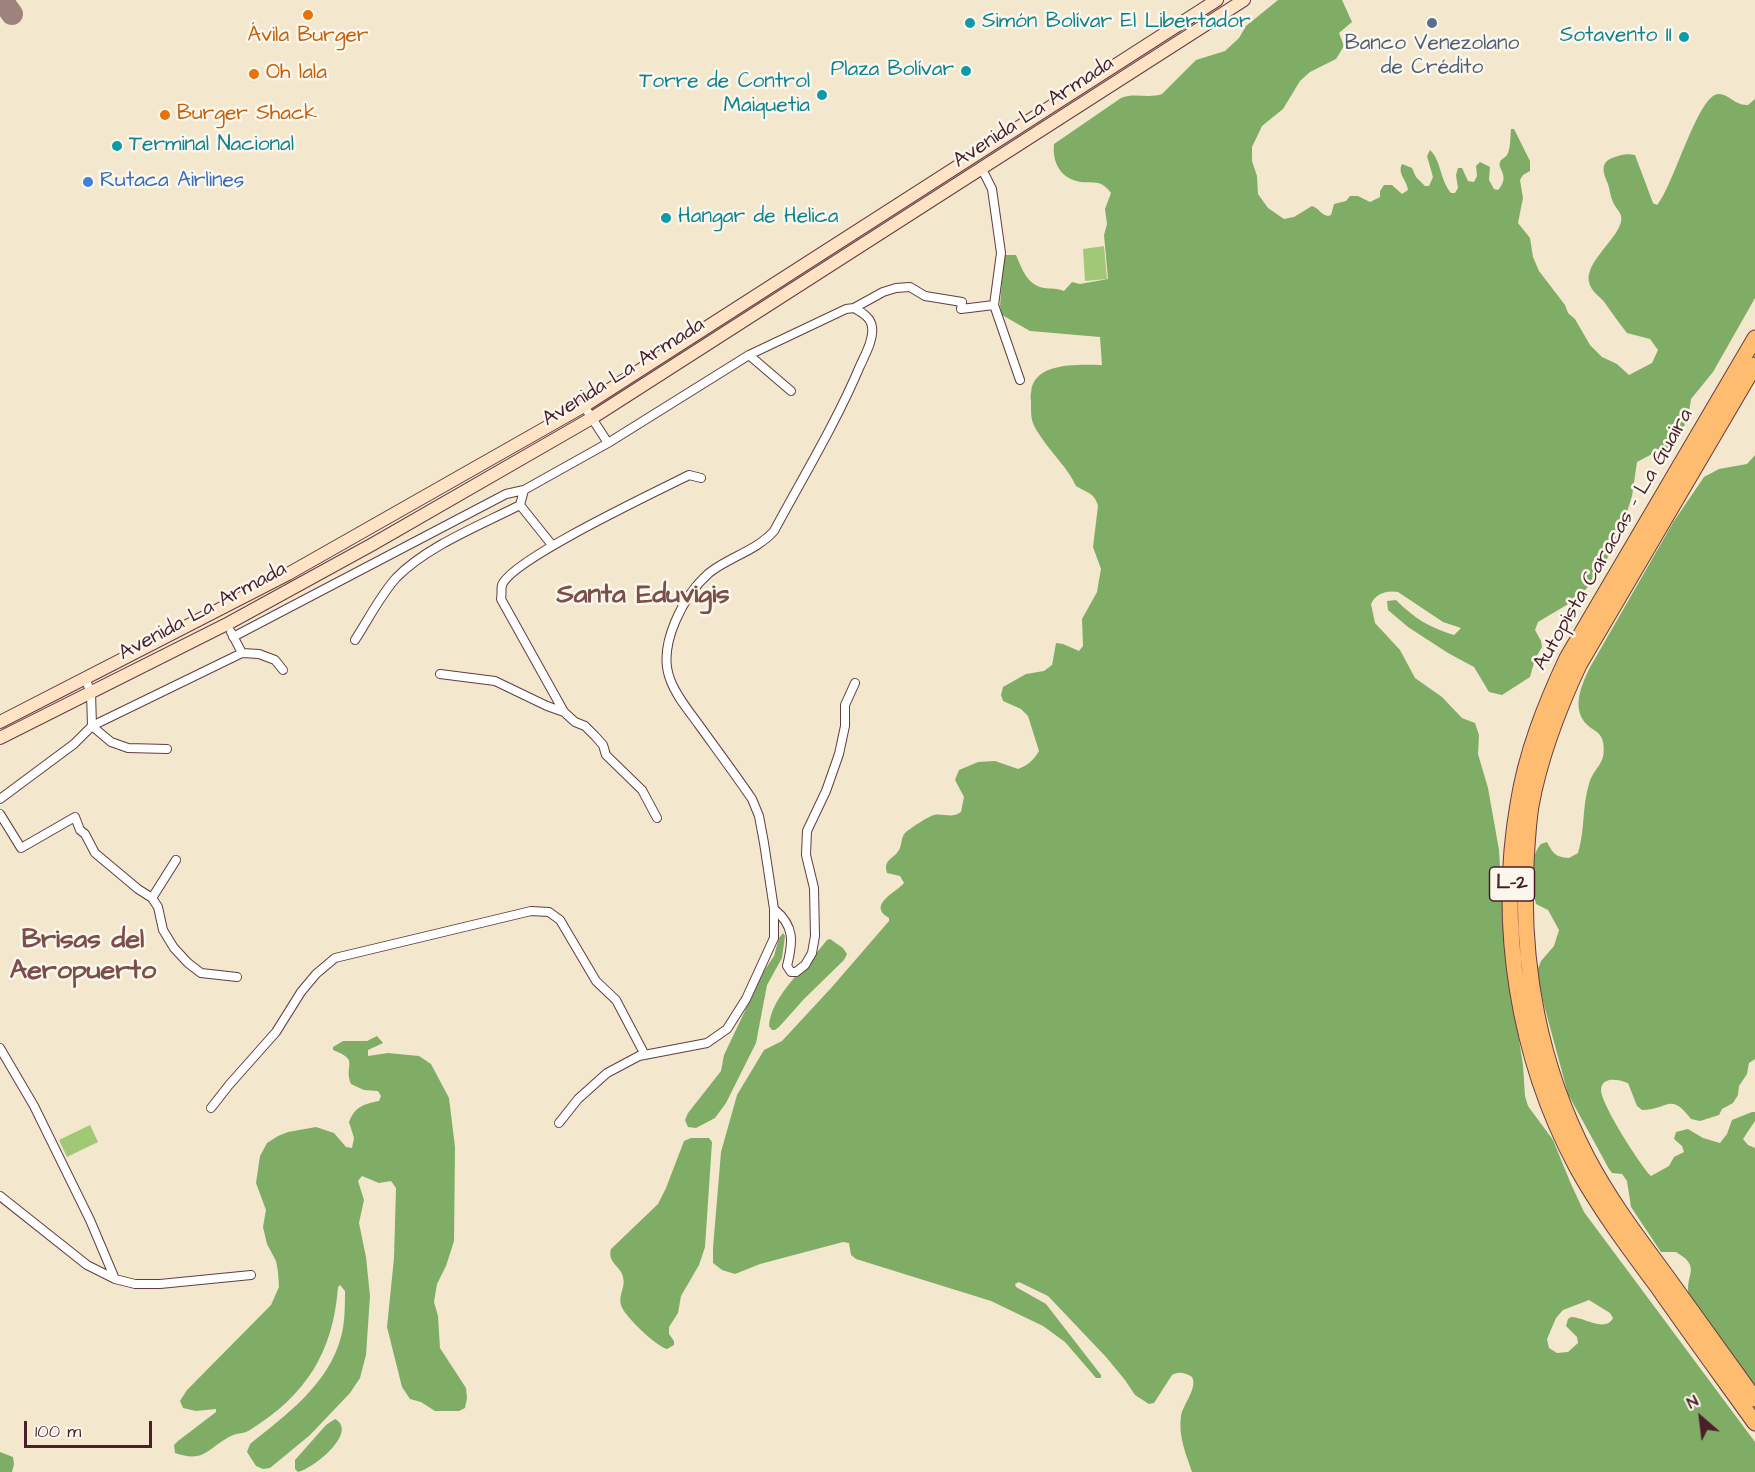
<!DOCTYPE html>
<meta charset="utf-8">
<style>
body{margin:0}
#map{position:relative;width:1755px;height:1472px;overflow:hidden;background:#f3e7ce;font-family:"Architects Daughter",sans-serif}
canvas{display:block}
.north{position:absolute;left:1671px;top:1388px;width:60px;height:60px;-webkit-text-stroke:4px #fbf7ec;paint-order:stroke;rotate:332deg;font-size:16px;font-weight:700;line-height:24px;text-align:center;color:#4a1f2b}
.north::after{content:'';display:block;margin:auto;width:21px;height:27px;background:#4a1f2b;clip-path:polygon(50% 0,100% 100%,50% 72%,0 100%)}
.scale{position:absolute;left:24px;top:1421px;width:128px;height:27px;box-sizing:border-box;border:3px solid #4a1f2b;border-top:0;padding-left:8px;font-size:18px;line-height:21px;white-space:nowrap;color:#4a1f2b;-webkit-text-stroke:4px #fbf7ec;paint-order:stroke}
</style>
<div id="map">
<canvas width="1755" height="1472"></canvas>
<div class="north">N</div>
<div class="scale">100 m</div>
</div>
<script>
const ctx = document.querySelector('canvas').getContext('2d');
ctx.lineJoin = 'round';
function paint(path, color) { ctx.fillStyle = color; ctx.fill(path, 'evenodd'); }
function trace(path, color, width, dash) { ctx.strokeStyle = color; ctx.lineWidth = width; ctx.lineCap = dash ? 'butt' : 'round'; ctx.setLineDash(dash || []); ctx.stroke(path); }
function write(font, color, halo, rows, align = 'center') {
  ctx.font = font + ' "Architects Daughter",sans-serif'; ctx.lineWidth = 5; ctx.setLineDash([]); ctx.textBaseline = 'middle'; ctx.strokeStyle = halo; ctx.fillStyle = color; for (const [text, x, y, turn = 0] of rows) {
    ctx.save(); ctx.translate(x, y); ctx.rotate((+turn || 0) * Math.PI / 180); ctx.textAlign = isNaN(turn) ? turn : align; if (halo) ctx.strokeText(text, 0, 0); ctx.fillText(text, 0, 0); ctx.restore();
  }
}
paint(new Path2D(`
 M 1104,246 L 1107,279 L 1085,281 L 1083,249 Z
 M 90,1125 L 98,1142 L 67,1157 L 59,1140 Z`), '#a1c975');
paint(new Path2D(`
 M 1278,0 L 1342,0 L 1352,22 L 1339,33 L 1344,46 L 1336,59 L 1310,72 L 1300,81 L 1283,109 L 1262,126 L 1252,147 L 1252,161 L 1257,176 L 1258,194 L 1268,208 L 1284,219 L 1294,217 L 1312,206 C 1319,208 1321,215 1328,216 L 1331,215 L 1334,204 L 1346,201 L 1350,196 L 1358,196 L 1370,202 L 1380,197 L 1380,191 L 1384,185 L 1392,185 L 1402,194 L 1408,190 C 1407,180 1397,174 1402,164 L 1412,168 L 1416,177 L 1425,186 L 1429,186 L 1433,177 L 1427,156 L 1430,150 C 1441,160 1440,180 1451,193 L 1455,193 L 1458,188 L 1456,175 L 1458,168 L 1462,168 L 1468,181 L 1474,182 L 1477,176 L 1476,166 L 1480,162 L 1490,167 L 1489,180 L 1494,189 L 1498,190 C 1511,176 1497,169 1500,162 C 1501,159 1505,158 1507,155 C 1511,148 1510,137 1511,129 L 1514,129 L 1530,161 L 1530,171 L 1523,175 L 1520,180 L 1523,198 L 1518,223 L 1530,238 L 1533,257 L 1539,271 L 1565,305 L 1568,313 L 1575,319 L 1590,345 L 1602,357 L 1617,364 L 1629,375 L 1652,363 L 1658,350 L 1650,339 L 1627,333 C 1619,323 1612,313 1605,303 C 1600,296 1591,292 1589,282 C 1585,262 1616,241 1621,222 C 1623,212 1616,210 1613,202 C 1610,196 1610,190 1608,184 C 1604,175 1599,163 1612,158 C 1621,155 1626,153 1635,155 L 1653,203 L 1657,205 C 1673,188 1698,93 1719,94 C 1729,94 1735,106 1748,105 L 1755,99 L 1755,298 L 1713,372 L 1691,399 L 1688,419 L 1675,441 L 1662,453 L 1652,454 L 1637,462 L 1632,496 L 1626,515 L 1604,566 L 1599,570 L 1593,582 L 1575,600 L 1538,622 L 1535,630 L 1541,641 L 1542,647 L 1535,659 L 1530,677 L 1502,695 L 1489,692 L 1474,667 L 1448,653 L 1408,627 L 1388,610 L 1387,601 L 1396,600 C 1414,618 1430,628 1454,635 L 1461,628 L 1443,622 L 1398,592 C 1387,590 1376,593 1371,604 L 1375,623 L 1400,650 L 1415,678 L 1442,697 L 1462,718 L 1475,723 L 1479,735 L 1478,754 L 1488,788 L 1499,850 L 1505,950 L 1523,1065 L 1525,1096 L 1528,1106 L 1553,1140 L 1571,1184 L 1584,1212 L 1755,1442 L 1755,1472 L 1192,1472 C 1186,1454 1178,1436 1181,1416 C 1183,1404 1198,1388 1192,1377 C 1186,1373 1179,1371 1172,1375 L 1154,1403 L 1149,1404 L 1135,1395 L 1125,1380 L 1106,1357 L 1048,1296 L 1019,1282 L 1015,1284 L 1016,1287 L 1046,1304 L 1101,1375 L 1101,1378 L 1096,1378 L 1065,1342 L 1043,1326 L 991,1301 L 856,1259 L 851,1255 L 849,1243 L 843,1242 L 760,1264 L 735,1274 L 722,1270 L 713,1263 L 713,1248 L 721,1152 L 737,1095 L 764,1050 L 782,1041 L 832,987 L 889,921 L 889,918 C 866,905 897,892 904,883 L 900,876 L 887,873 C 883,859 893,860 899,850 C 902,845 901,837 905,833 C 909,829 929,816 934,815 C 945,813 951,819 961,812 L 964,797 L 955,780 L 959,770 L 978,762 L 995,761 L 1018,769 C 1028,765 1033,761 1039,751 L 1028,716 L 1021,709 L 1003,701 L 1001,695 L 1003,687 L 1026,674 L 1044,671 L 1052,665 L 1056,643 L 1063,644 L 1079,651 L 1083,646 L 1082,619 L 1097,592 L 1101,569 L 1093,547 L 1098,506 C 1095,493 1087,493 1076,486 C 1068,468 1052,454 1041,437 C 1031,422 1031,420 1031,402 C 1031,399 1030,396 1031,393 C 1033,361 1080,365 1102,365 L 1100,337 L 1030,331 L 1002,315 L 1000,306 L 1004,255 L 1016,255 C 1022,269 1027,285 1044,288 C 1051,289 1057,288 1064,291 L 1072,282 L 1080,284 L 1108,279 L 1104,235 L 1107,224 L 1105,209 L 1111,193 C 1100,179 1097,184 1081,182 C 1061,179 1052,163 1054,144 L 1121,98 C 1135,92 1147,99 1162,94 L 1196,60 L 1225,51 L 1239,38 L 1246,26 ZM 1589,1300 L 1610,1313 L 1613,1318 C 1605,1333 1584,1317 1571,1317 L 1568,1319 L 1566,1326 L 1577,1337 L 1578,1343 L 1568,1352 L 1557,1353 L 1549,1348 L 1547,1339 L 1556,1318 L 1563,1310 Z
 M 1755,455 L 1755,1059 L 1749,1063 L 1747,1074 L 1739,1086 L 1738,1095 L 1733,1103 L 1722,1109 L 1719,1115 L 1700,1121 L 1691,1119 C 1670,1091 1668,1110 1642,1110 L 1637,1106 L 1628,1083 C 1620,1080 1602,1075 1601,1090 C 1601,1104 1640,1165 1651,1176 L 1669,1166 L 1674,1157 L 1684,1152 L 1682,1146 L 1674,1139 L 1676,1132 L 1688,1129 L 1703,1138 L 1720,1143 L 1727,1134 L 1732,1120 L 1752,1112 L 1755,1112 L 1755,1121 L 1743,1139 L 1748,1145 L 1755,1148 L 1755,1387 L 1689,1296 C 1684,1274 1703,1268 1676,1252 L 1661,1252 L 1631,1207 L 1627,1181 L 1622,1174 L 1612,1173 L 1609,1169 L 1568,1094 L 1544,1005 L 1537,971 L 1541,961 L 1554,946 L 1559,930 L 1548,910 L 1536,904 C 1532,887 1528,858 1541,844 L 1547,842 C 1553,854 1556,857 1569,858 L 1578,853 C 1585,831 1582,806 1589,784 C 1594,766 1607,765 1603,742 C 1601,734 1597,732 1591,728 C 1570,713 1580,688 1589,669 L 1674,521 L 1704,477 L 1719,469 L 1747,464 Z
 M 783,933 L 785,936 L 782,958 L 767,985 L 756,1043 L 726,1103 L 715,1118 L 696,1128 L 688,1127 L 685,1120 L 688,1113 L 721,1071 L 724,1055 L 764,971 L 774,956 L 779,938 Z
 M 830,939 L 843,948 L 847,954 L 844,960 L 804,999 L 779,1027 L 775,1030 L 772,1030 L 769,1026 C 771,995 809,964 827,940 Z
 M 377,1036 L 383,1043 L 368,1050 L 368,1056 L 388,1053 L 419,1056 L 431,1064 L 449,1098 L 455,1147 L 454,1241 L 446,1266 L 437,1284 L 434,1302 L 438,1316 L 440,1348 L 466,1388 L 467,1398 L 465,1408 L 459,1411 L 435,1411 L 421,1402 L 410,1399 L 402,1387 L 387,1327 L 394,1258 L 396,1188 L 391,1181 L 379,1183 L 362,1176 L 358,1181 L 364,1200 L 359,1223 L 366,1257 L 370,1296 L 366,1355 L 360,1378 L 350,1393 L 310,1435 L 270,1468 L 263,1469 L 256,1466 L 247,1452 L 250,1444 C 286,1415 328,1385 341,1337 C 345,1323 345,1305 345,1291 L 340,1285 L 338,1287 C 333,1353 306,1395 250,1430 C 244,1434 235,1433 229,1437 C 207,1449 204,1463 175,1453 L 174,1445 L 178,1441 L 216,1412 L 216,1409 L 196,1411 L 183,1408 L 180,1401 L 187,1390 L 271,1305 L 279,1287 L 278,1272 L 276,1261 L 267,1244 L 263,1227 L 266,1210 L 256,1183 L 260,1156 L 267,1143 L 278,1136 L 288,1132 L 316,1127 L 334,1133 L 346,1147 L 352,1148 L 354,1138 L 349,1122 C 355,1107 363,1104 379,1101 L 381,1096 L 378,1091 L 364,1090 L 351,1084 C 343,1064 361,1061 333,1050 L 333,1047 L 343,1041 L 367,1041 Z
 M 691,1138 L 709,1138 L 712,1142 L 705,1247 L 699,1265 L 681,1296 L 678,1313 L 669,1327 L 669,1334 L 674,1341 L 674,1345 L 667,1349 C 656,1346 624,1316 621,1305 C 618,1295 626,1287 623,1277 C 621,1266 607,1263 611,1249 L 658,1204 L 666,1188 L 684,1141 Z
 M 335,1419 C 359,1432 313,1469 298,1472 L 295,1469 L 295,1460 L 326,1425 Z
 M 0,1452 L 13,1457 L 14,1464 L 12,1472 L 0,1472 Z`), '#80ad66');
trace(new Path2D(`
 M 2,0 L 12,14`), '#9e837c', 22);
const street = new Path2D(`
 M 982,169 L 992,189 L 1001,253 L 994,305 L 1020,380
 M 854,308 L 883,292 L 896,288 L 910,287 L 925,296 L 962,302 L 961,309 L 994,305
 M 749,355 L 791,391
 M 584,406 L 608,443
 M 524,490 L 520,505 L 552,545
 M 231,632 L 242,653 L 259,654 L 275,660 L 283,670
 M 233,637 L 506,494 L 524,490 L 608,443 L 749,355 L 846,309 L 854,308 C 861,312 871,317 872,327 C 874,339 865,355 860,366 C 836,423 803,477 774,531 C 756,551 729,557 709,573 C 684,595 657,645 670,679 C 676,696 689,711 699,725 C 717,750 735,774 752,799 L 759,816 L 764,843 L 774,909 L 774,938 L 746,999 L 727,1029 L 707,1043 L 639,1056 L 607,1073 L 578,1099 L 559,1123
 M 355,640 C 368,620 380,596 396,578 C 427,546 481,525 520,505
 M 440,674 L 495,681 L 547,706 L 564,712
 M 167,749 L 128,748 L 111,742 L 92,726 L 242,653
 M 0,799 L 74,744 L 92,726 L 91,692 L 85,679
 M 0,814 L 21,848 L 75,817 L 80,830 L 85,834 L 95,853 L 138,889 L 152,898 L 158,907 L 163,930 L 174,948 L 188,963 L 201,973 L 237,977
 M 657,818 L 642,790 L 606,755 L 603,745 L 595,736 L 585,726 L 575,722 L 564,712 L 501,599 C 502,595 501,588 502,585 C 512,559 658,491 689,475 L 701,478
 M 152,898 L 176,860
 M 774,909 C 795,926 793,942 787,966 L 791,972 L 796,972 L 805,965 L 812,953 L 815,936 L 814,888 L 806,855 L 807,831 L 826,791 L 839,754 L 845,726 L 845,705 L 855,683
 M 0,1048 L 34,1106 L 90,1220 L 115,1279
 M 211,1108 L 229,1085 L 276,1032 L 301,992 L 316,974 L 335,958 L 531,911 L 549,912 L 560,920 L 596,981 L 616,1000 L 645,1055
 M 0,1196 L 87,1265 L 115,1279 L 135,1284 L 160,1284 L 251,1275`);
const secondary = new Path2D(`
 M 0,722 L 288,574 L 584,406 L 1217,0
 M 0,738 L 229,623 L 373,544 L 592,418 L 1244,0`);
const highway = new Path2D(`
 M 1755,338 L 1567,658 C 1545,705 1526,753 1518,804 C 1497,925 1518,1057 1576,1166 C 1599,1208 1628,1247 1657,1286 C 1689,1332 1722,1377 1755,1423
 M 1755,365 L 1579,665 C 1558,710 1540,756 1531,806 C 1528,825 1527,845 1526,864 C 1521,966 1540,1067 1587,1157 C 1609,1199 1637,1236 1665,1274 C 1695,1316 1725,1358 1755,1399`);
trace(street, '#633d43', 10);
trace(secondary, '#633d43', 14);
trace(highway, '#633d43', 17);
trace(street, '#fff', 8);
trace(secondary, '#fee4c5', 12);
trace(highway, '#fdbc6f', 15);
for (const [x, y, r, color] of [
 [308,15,6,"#e8710a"],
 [970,23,6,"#0f9aa8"],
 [1432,23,6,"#5c6f8a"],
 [1684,37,6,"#0f9aa8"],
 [966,71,6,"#0f9aa8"],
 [254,74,6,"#e8710a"],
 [822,95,6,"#0f9aa8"],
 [165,115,6,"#e8710a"],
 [117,146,6,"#0f9aa8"],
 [88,182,6,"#3f7fe0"],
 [666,218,6,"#0f9aa8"]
]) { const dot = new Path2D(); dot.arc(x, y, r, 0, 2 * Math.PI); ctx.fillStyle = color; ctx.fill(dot); trace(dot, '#fbf7ec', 2); }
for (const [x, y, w] of [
 [1512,884,45]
]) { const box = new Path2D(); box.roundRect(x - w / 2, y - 17, w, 34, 4.5); ctx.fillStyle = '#fbf7ec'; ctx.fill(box); trace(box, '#4a1f2b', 1.5); }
write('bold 20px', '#4a1f2b', null, [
 ["L-2",1512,884]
]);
write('21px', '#0d838f', '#fbf7ec', [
 ["Simón Bolívar El Libertador",982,23],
 ["Sotavento II",1672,37,"right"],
 ["Plaza Bolívar",954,71,"right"],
 ["Torre de Control",810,83,"right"],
 ["Maiquetia",810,107,"right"],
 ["Terminal Nacional",129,146],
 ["Hangar de Helica",678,218]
], 'left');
write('21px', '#c56008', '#fbf7ec', [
 ["Ávila Burger",308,37,"center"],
 ["Oh lala",266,74],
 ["Burger Shack",177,115]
], 'left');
write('21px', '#4e5e75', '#fbf7ec', [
 ["Banco Venezolano",1432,45],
 ["de Crédito",1432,69]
]);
write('21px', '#4a1f2b', '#fbf7ec', [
 ["Avenida La Armada",1034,113,-33],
 ["Avenida La Armada",624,373,-32],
 ["Autopista Caracas - La Guaira",1614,540,-60],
 ["Avenida La Armada",203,612,-28]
]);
write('21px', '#366cbe', '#fbf7ec', [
 ["Rutaca Airlines",100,182]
], 'left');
write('bold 27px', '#7a4e49', '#fbf7ec', [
 ["Santa Eduvigis",643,596],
 ["Brisas del",83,941],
 ["Aeropuerto",83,972]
]);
</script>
